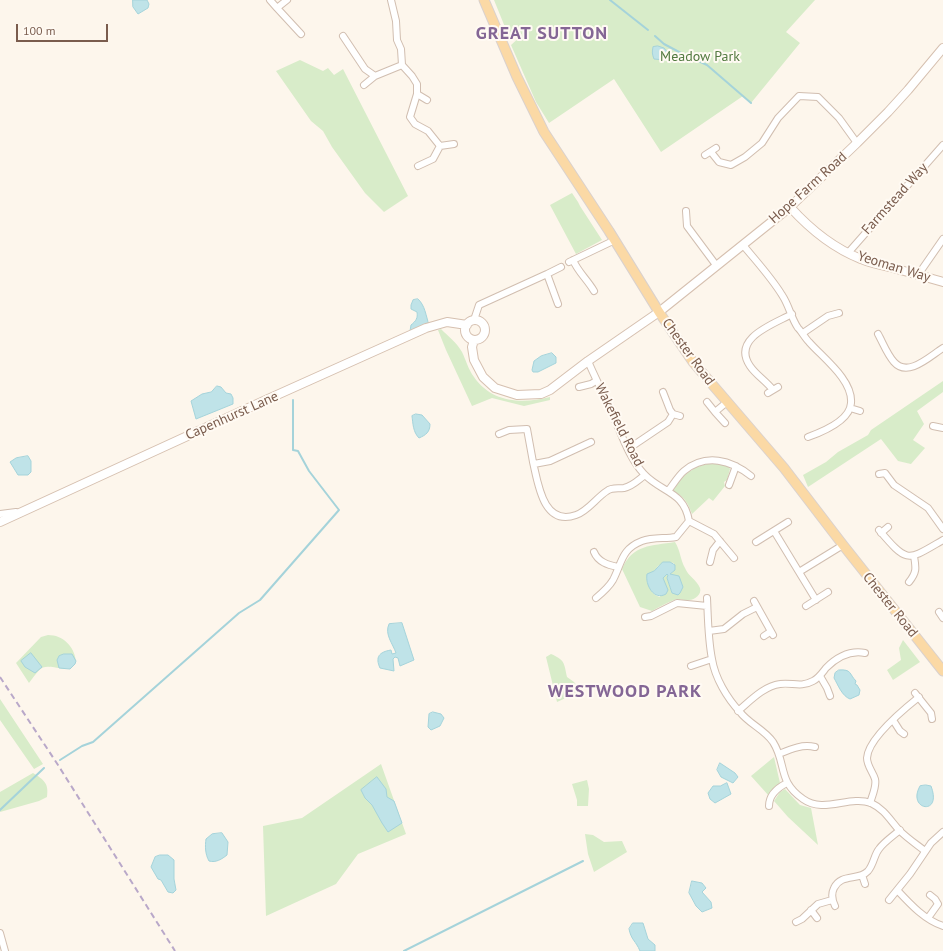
<!DOCTYPE html>
<style>
body{margin:0}
#map{position:relative;width:943px;height:951px;overflow:hidden;background:#fdf6ec;font-family:"PT Sans",sans-serif}
canvas{display:block}
.scale{position:absolute;left:16px;top:24px;width:92px;height:18px;box-sizing:border-box;border:2px solid #7a5c4d;border-top:0;padding-left:5px;font-size:12px;line-height:14px;white-space:nowrap;color:#7a5c4d;-webkit-text-stroke:3px #fffaf3;paint-order:stroke}
</style>
<div id="map">
<canvas width="943" height="951"></canvas>
<div class="scale">100 m</div>
</div>
<script>
const ctx = document.querySelector('canvas').getContext('2d');
ctx.lineJoin = 'round';
function paint(path, color) { ctx.fillStyle = color; ctx.fill(path, 'evenodd'); }
function trace(path, color, width, dash) { ctx.strokeStyle = color; ctx.lineWidth = width; ctx.lineCap = dash ? 'butt' : 'round'; ctx.setLineDash(dash || []); ctx.stroke(path); }
function write(font, color, halo, rows, align = 'center') {
  ctx.font = font + ' "PT Sans",sans-serif'; ctx.lineWidth = 4; ctx.setLineDash([]); ctx.textBaseline = 'middle'; ctx.strokeStyle = halo; ctx.fillStyle = color; for (const [text, x, y, turn = 0] of rows) {
    ctx.save(); ctx.translate(x, y); ctx.rotate((+turn || 0) * Math.PI / 180); ctx.textAlign = isNaN(turn) ? turn : align; if (halo) ctx.strokeText(text, 0, 0); ctx.fillText(text, 0, 0); ctx.restore();
  }
}
paint(new Path2D(`
 M 494,0 L 815,0 L 786,32 L 800,43 L 751,103 L 743,96 L 661,152 L 614,79 L 549,123 L 536,102 L 511,45 L 522,35 L 520,33 L 513,38 L 509,37 Z
 M 300,60 L 323,71 L 328,68 L 334,75 L 343,69 L 408,196 L 384,212 L 365,193 L 332,147 L 323,131 L 311,121 L 276,71 Z
 M 572,193 L 578,202 L 580,206 L 602,240 L 576,254 L 550,205 Z
 M 441,329 C 448,336 457,343 462,352 C 466,360 468,369 474,377 C 492,403 522,404 550,397 L 550,400 L 524,406 L 492,398 L 472,406 L 446,350 L 438,330 Z
 M 943,381 L 943,392 L 917,411 L 924,424 L 913,440 L 925,448 L 911,464 L 898,461 L 881,439 L 808,487 L 803,475 L 826,462 L 838,452 L 868,435 L 871,430 Z
 M 718,462 L 728,465 L 730,469 L 727,480 L 724,482 L 725,486 L 713,501 L 709,498 L 692,514 C 688,503 684,496 673,491 C 684,471 697,465 718,462 Z
 M 675,542 C 681,552 680,559 685,568 C 688,576 697,580 700,588 C 702,594 695,600 689,600 C 684,601 679,598 674,600 C 666,603 659,607 652,611 L 640,607 L 622,569 C 633,544 651,546 675,542 ZM 666,562 L 674,563 L 673,571 L 670,574 L 672,593 L 667,578 L 668,575 L 667,574 L 663,578 L 660,597 C 652,595 650,588 647,581 L 658,566 Z
 M 48,635 C 63,635 74,646 76,661 L 64,669 C 40,665 43,665 29,683 L 16,663 L 41,637 Z
 M 903,640 L 920,662 L 893,680 L 887,670 L 901,660 L 899,648 Z
 M 551,654 C 565,660 564,663 567,677 L 574,682 L 581,691 L 557,702 L 546,657 Z
 M 0,699 L 43,764 L 34,769 L 0,720 Z
 M 774,757 L 780,783 L 772,790 L 769,796 L 751,776 Z
 M 381,764 L 406,834 L 358,854 L 336,884 L 266,916 L 263,826 L 302,818 Z
 M 33,773 C 44,780 49,783 47,797 L 39,801 L 0,812 L 0,792 Z
 M 587,780 L 589,789 L 588,806 L 577,806 L 577,800 L 572,784 Z
 M 785,789 L 800,805 L 811,808 L 818,845 L 788,817 L 774,801 L 780,792 Z
 M 585,834 L 593,835 L 604,842 L 622,841 L 627,852 L 594,872 L 588,854 Z`), '#d8ecc9');
const water = new Path2D(`
 M 133,0 L 147,0 L 149,4 L 148,8 L 138,14 L 133,7 Z
 M 658,46 L 664,48 L 669,54 L 665,60 L 654,59 C 652,54 652,52 653,47 Z
 M 418,299 C 425,305 426,316 429,325 L 410,331 L 411,325 C 416,321 418,318 417,312 L 411,309 L 411,305 L 413,300 Z
 M 552,353 L 556,357 L 556,363 L 538,372 L 533,372 L 532,370 L 534,361 L 541,356 Z
 M 217,386 L 221,387 L 226,393 L 231,394 L 233,398 L 233,404 L 196,419 L 191,401 L 202,394 L 211,392 Z
 M 416,414 L 422,415 L 430,424 C 430,432 426,435 419,438 C 413,432 413,424 412,416 Z
 M 28,456 L 31,461 L 31,472 L 28,475 L 18,475 L 10,462 L 16,458 Z
 M 663,562 L 670,562 L 675,565 L 675,570 L 670,574 L 679,576 L 683,587 L 680,593 L 678,595 L 672,593 L 667,578 L 668,575 L 667,574 L 663,578 L 668,590 L 666,594 C 654,601 645,585 647,574 L 654,571 Z
 M 402,623 L 414,660 L 400,666 L 398,658 L 395,657 L 393,659 L 394,671 L 380,668 C 375,657 379,652 391,650 L 392,654 L 396,653 C 393,644 384,634 389,624 Z
 M 31,653 L 42,667 L 35,673 L 25,667 L 21,661 Z
 M 64,654 L 72,654 L 76,661 L 75,664 L 70,669 L 59,668 L 57,660 L 59,656 Z
 M 839,670 C 852,669 849,674 856,681 L 855,684 L 857,685 L 860,690 L 859,695 L 850,699 C 842,696 838,685 834,678 L 835,673 Z
 M 433,712 L 441,714 L 444,718 L 440,726 L 431,730 L 428,727 L 429,714 Z
 M 720,763 L 735,773 L 738,777 L 733,783 L 721,777 L 717,770 Z
 M 377,777 L 386,789 L 387,797 L 394,801 L 402,823 L 388,832 L 382,823 L 372,805 L 365,798 L 361,790 Z
 M 727,783 L 731,794 L 715,803 L 710,799 L 708,793 L 713,786 L 720,786 Z
 M 926,785 L 931,786 C 943,817 906,810 920,786 Z
 M 222,833 L 228,842 L 227,855 C 222,859 216,863 209,861 C 205,854 205,846 206,839 L 212,834 Z
 M 160,855 L 168,855 L 174,860 L 174,879 L 176,890 L 173,893 L 168,892 L 161,880 L 158,879 L 151,867 L 155,857 Z
 M 692,881 L 702,883 L 706,888 L 702,892 L 711,902 L 712,908 L 702,912 L 696,906 L 689,893 Z
 M 633,923 L 643,923 L 648,939 L 655,945 L 655,951 L 640,951 C 636,941 631,940 629,929 Z`);
paint(water, '#bfe3e8');
trace(water, '#a5d3da', 1);
trace(new Path2D(`
 M 610,0 L 648,30
 M 655,36 L 664,44 L 681,53 L 707,65 L 751,103
 M 60,760 L 82,746 L 93,742 L 239,613 L 260,600 L 339,510 L 309,471 L 298,451 L 293,450 L 293,400
 M 0,810 L 44,768
 M 404,951 L 583,861`), '#a5d3da', 2);
const street = new Path2D(`
 M 270,0 L 277,8
 M 287,0 L 277,8 L 301,34
 M 391,0 L 396,21 L 397,40 L 401,49 L 402,65 L 412,76 L 417,84 L 417,94 L 410,117 L 415,124 L 428,131 L 440,146 L 433,159 L 418,166
 M 343,36 L 365,69 L 375,76 L 402,65
 M 364,85 L 375,76
 M 417,94 L 427,100
 M 440,146 L 454,144
 M 711,152 L 719,162 L 731,165 L 745,157 L 762,143 L 778,118 L 799,96 L 818,97 L 839,118 L 857,143
 M 705,155 L 716,148
 M 686,211 L 687,226 L 716,265
 M 743,245 C 756,261 771,277 782,295 C 789,305 791,318 798,328 C 802,332 805,338 809,342 C 823,358 853,380 851,403 C 850,421 822,432 808,437
 M 848,253 L 943,145
 M 573,260 C 578,272 587,279 594,291
 M 569,262 L 615,240
 M 547,274 L 558,304
 M 918,275 L 943,239
 M 474,320 L 479,305 L 547,274 L 561,267
 M 803,333 L 828,316 L 839,313
 M 878,334 C 883,343 887,354 894,362 C 908,378 930,356 943,348
 M 588,361 C 595,378 604,394 611,411 C 621,432 628,457 644,474 C 662,493 684,491 689,521 L 676,537 C 665,539 653,537 642,541 C 621,549 622,563 613,580 C 609,587 602,593 596,598
 M 579,387 L 591,384 L 596,381
 M 773,390 C 766,381 756,375 750,366 C 731,338 774,324 792,314
 M 663,392 L 670,410 L 673,414 L 680,416
 M 768,393 L 778,387
 M 707,402 L 715,412
 M 850,408 L 860,411
 M 725,423 L 715,412 L 727,402
 M 933,426 L 943,428
 M 499,434 L 509,430 L 527,429 C 529,440 531,451 533,462 C 538,483 543,527 576,515 C 588,511 596,498 607,491 C 612,487 618,489 624,488 C 633,486 638,480 645,475
 M 628,449 L 668,422 L 673,414
 M 534,464 L 550,461 L 591,442
 M 879,474 L 885,473 L 894,485 L 928,508 L 943,529
 M 729,485 L 736,466
 M 668,491 C 673,485 678,476 684,471 C 706,453 731,460 751,476
 M 0,514 L 16,512
 M 689,521 L 714,534 L 734,558
 M 879,530 C 908,564 907,561 943,540
 M 774,531 L 816,600
 M 881,533 L 888,527
 M 756,542 L 788,522
 M 594,552 C 598,562 608,565 618,567
 M 710,562 L 713,550 L 720,541
 M 799,572 L 843,545
 M 909,582 C 917,572 916,568 914,556
 M 707,598 C 708,618 708,639 712,659 C 715,678 727,698 740,712 C 749,724 764,729 773,742 C 787,764 777,781 803,799 C 824,814 849,795 871,803 C 884,809 890,820 899,830 C 907,838 916,844 925,851
 M 754,601 L 773,635
 M 806,606 L 828,592
 M 939,612 L 943,618
 M 645,617 L 651,616 L 677,603 L 707,606
 M 709,631 L 724,629 L 743,614 L 757,607
 M 764,636 L 770,632
 M 691,666 L 712,659
 M 820,676 L 827,688 L 830,696
 M 915,693 L 931,713 L 932,719
 M 738,711 C 750,701 764,686 780,684 C 792,682 800,688 813,681 C 819,678 822,673 826,668 C 836,658 850,650 865,653
 M 893,720 L 900,731 L 904,734
 M 779,754 C 791,749 802,744 815,747
 M 870,803 C 872,796 877,786 875,779 C 873,772 867,766 867,758 C 868,739 904,709 919,697
 M 769,806 C 769,795 777,788 787,783
 M 862,875 L 865,884
 M 898,891 C 911,905 925,920 943,926
 M 889,900 L 910,874 L 931,843 L 943,832
 M 835,906 C 832,900 831,894 834,888 C 841,873 859,881 868,871 C 874,864 874,855 879,849 C 884,842 893,836 900,830
 M 811,910 L 817,918
 M 928,918 L 938,904 L 935,899 L 930,895
 M 796,922 L 802,919 L 818,904 L 832,900
 M 0,933 L 5,951`);
const secondary = new Path2D(`
 M 790,207 C 809,228 833,248 861,259 C 870,263 880,265 890,267 C 908,272 925,277 943,282
 M465 330a10 10 0 1 1 20 0a10 10 0 1 1-20 0Z
 M 474,340 L 472,347 L 474,360 L 483,377 L 495,388 L 517,395 L 541,394 L 550,390 L 588,361 L 659,312 L 790,207 L 857,143 L 888,112 L 908,90 L 943,48
 M 0,522 L 268,399 L 426,328 L 447,322 L 467,325`);
const primary = new Path2D(`
 M 484,0 L 517,77 L 544,132 L 609,231 L 659,312 L 693,362 L 784,468 L 843,545 L 943,671`);
trace(street, '#d1beb0', 8);
trace(secondary, '#d6c0b0', 10);
trace(primary, '#dad1cd', 11);
trace(street, '#fff', 6);
trace(secondary, '#fff', 8);
trace(primary, '#fbd9a5', 9);
trace(new Path2D(`
 M 0,677 L 58,765 L 175,951`), '#b9a8c9', 2, [6, 4]);
write('14px', '#537a41', '#fffaf3', [
 ["Meadow Park",700,57]
]);
write('14px', '#7a5c4d', '#fffaf3', [
 ["Hope Farm Road",808,188,-42],
 ["Farmstead Way",895,199,-48],
 ["Yeoman Way",894,267,17],
 ["Chester Road",688,352,54],
 ["Capenhurst Lane",232,416,-24],
 ["Wakefield Road",619,425,63],
 ["Chester Road",890,605,51]
]);
ctx.letterSpacing = '1px';
write('bold 18px', '#846695', '#fffaf3', [
 ["GREAT SUTTON",542,34],
 ["WESTWOOD PARK",625,692]
]);
ctx.letterSpacing = '0px';
</script>
